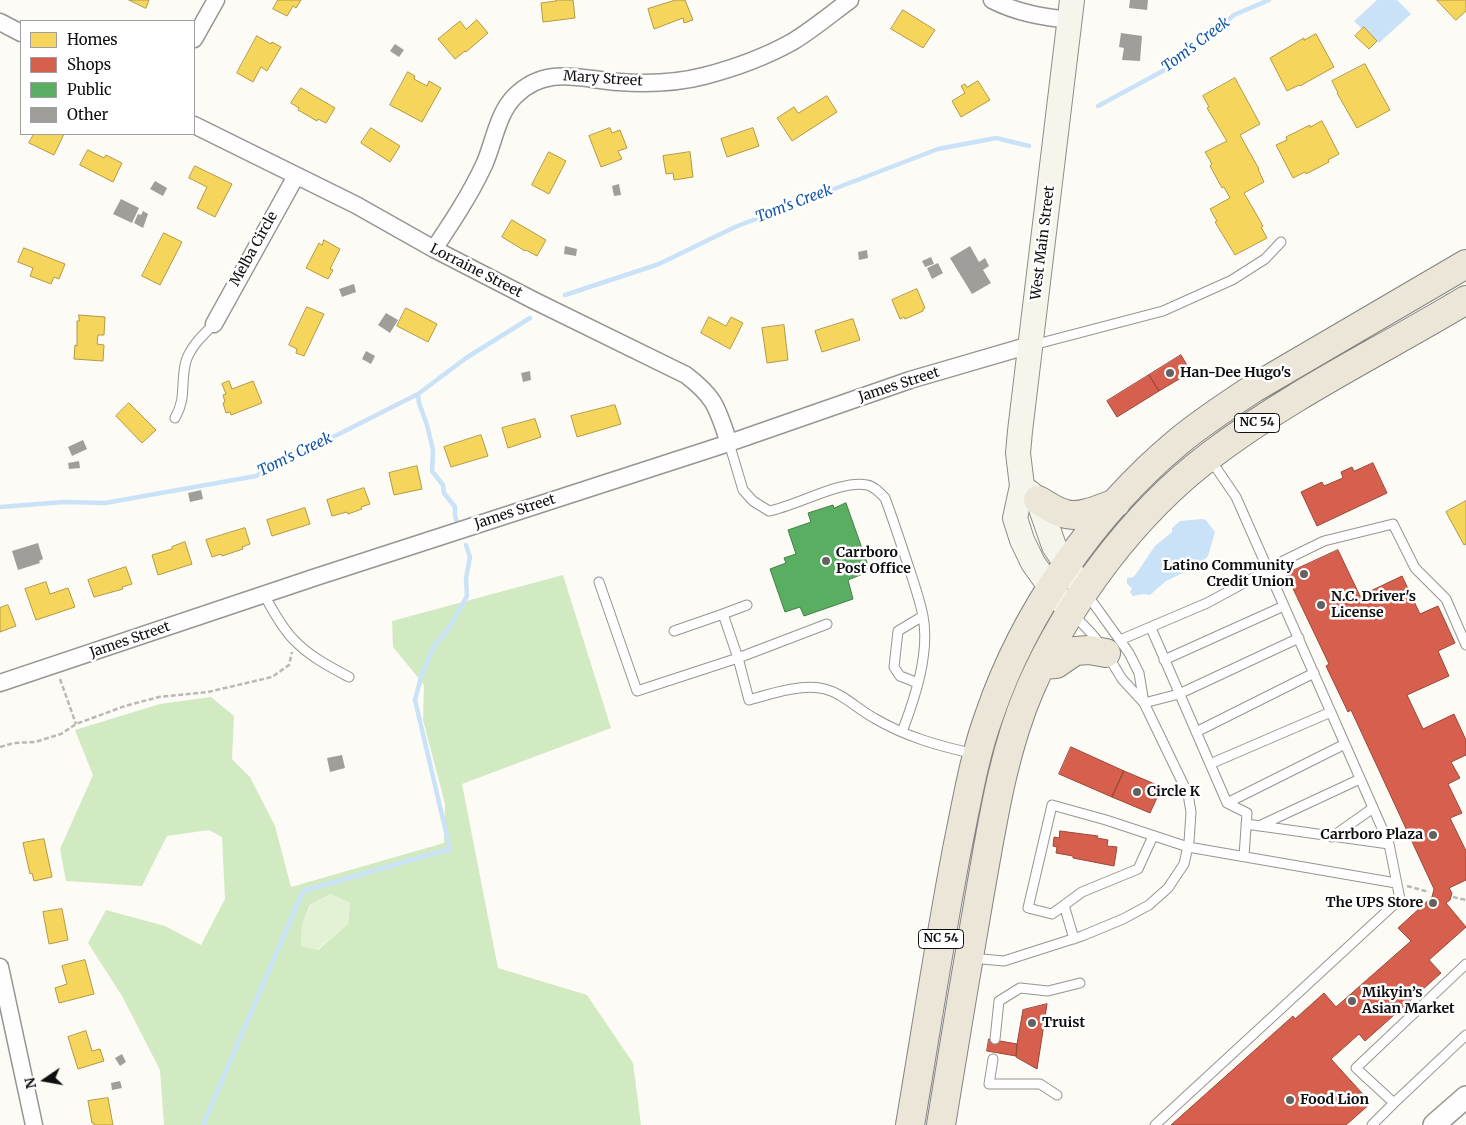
<!DOCTYPE html>
<meta charset="utf-8">
<style>
body{margin:0}
#map{position:relative;width:1466px;height:1125px;overflow:hidden;background:#fcfbf5;font-family:Merriweather,serif}
canvas{display:block}
.legend{position:absolute;left:20px;top:20px;width:175px;height:115px;box-sizing:border-box;background:#fff;border:1px solid #9f9f9f;margin:0;padding:6px 9px;list-style:none;font-size:15px;color:#0f0f0f}
.legend li{display:flex;align-items:center;gap:10px;height:25px}
.legend b{width:25px;border:1px solid #9f9f9f}
.north{position:absolute;left:20px;top:1055px;width:50px;height:50px;-webkit-text-stroke:4px #fff;paint-order:stroke;rotate:258deg;font-size:14px;font-weight:700;line-height:20px;text-align:center;color:#0f0f0f}
.north::after{content:'';display:block;margin:auto;width:18px;height:22px;background:#0f0f0f;clip-path:polygon(50% 0,100% 100%,50% 72%,0 100%)}
</style>
<div id="map">
<canvas width="1466" height="1125"></canvas>
<ul class="legend">
<li><b style="height:14px;background:#f6d55c"></b>Homes</li>
<li><b style="height:14px;background:#d6604d"></b>Shops</li>
<li><b style="height:14px;background:#5aae61"></b>Public</li>
<li><b style="height:14px;background:#a09e9a"></b>Other</li>
</ul>
<div class="north">N</div>
</div>
<script>
const ctx = document.querySelector('canvas').getContext('2d');
ctx.lineJoin = 'round';
function paint(path, color) { ctx.fillStyle = color; ctx.fill(path, 'evenodd'); }
function trace(path, color, width, dash) { ctx.strokeStyle = color; ctx.lineWidth = width; ctx.lineCap = dash ? 'butt' : 'round'; ctx.setLineDash(dash || []); ctx.stroke(path); }
function write(font, color, halo, rows, align = 'center') {
  ctx.font = font + ' Merriweather,serif'; ctx.lineWidth = 5; ctx.setLineDash([]); ctx.textBaseline = 'middle'; ctx.strokeStyle = halo; ctx.fillStyle = color; for (const [text, x, y, turn = 0] of rows) {
    ctx.save(); ctx.translate(x, y); ctx.rotate((+turn || 0) * Math.PI / 180); ctx.textAlign = isNaN(turn) ? turn : align; if (halo) ctx.strokeText(text, 0, 0); ctx.fillText(text, 0, 0); ctx.restore();
  }
}
paint(new Path2D(`
 M 331,894 L 350,903 L 348,924 L 317,950 L 301,946 L 302,925 L 311,905 Z`), '#e3f2d4');
paint(new Path2D(`
 M 563,575 L 611,728 L 462,784 L 498,968 L 587,995 L 633,1063 L 641,1125 L 164,1125 L 160,1070 L 122,996 L 88,943 L 106,910 L 165,926 L 201,945 L 225,899 L 222,837 L 209,830 L 167,836 L 142,886 L 66,881 L 60,849 L 93,775 L 75,730 L 160,704 L 211,697 L 234,716 L 232,759 L 250,777 L 275,826 L 291,887 L 444,843 L 445,804 L 423,720 L 424,685 L 393,647 L 392,621 ZM 331,894 L 350,903 L 348,924 L 318,950 L 301,946 L 302,925 L 310,905 Z`), '#d2eac2');
paint(new Path2D(`
 M 1377,0 L 1397,0 L 1411,14 L 1379,43 L 1364,28 L 1362,29 L 1354,21 Z
 M 1202,519 L 1206,520 L 1215,532 L 1208,556 L 1200,565 L 1166,581 L 1150,595 L 1144,594 L 1133,596 L 1130,592 L 1132,588 L 1127,584 L 1127,578 L 1133,577 L 1136,574 L 1155,546 L 1172,532 L 1172,528 L 1180,521 Z`), '#cae2f7');
const homes = new Path2D(`
 M 129,0 L 149,0 L 146,8 Z
 M 278,0 L 301,0 L 296,8 L 293,6 L 287,16 L 273,9 Z
 M 556,0 L 573,0 L 575,18 L 543,22 L 541,3 L 556,1 Z
 M 676,0 L 685,0 L 693,20 L 684,23 L 683,18 L 654,29 L 648,9 Z
 M 1437,0 L 1466,0 L 1466,11 L 1456,20 Z
 M 903,10 L 935,30 L 923,48 L 891,29 Z
 M 477,20 L 488,33 L 466,52 L 465,51 L 455,59 L 438,39 L 460,21 L 466,29 Z
 M 1364,27 L 1377,41 L 1369,49 L 1355,36 Z
 M 1316,34 L 1334,67 L 1300,86 L 1299,85 L 1287,91 L 1270,58 L 1304,38 L 1304,40 Z
 M 257,36 L 271,44 L 272,42 L 281,47 L 267,71 L 261,67 L 253,82 L 237,73 Z
 M 1365,64 L 1390,110 L 1357,128 L 1337,93 L 1338,93 L 1332,81 Z
 M 408,72 L 415,76 L 414,79 L 427,86 L 429,81 L 441,88 L 422,122 L 390,105 Z
 M 1235,78 L 1260,124 L 1240,135 L 1259,169 L 1258,169 L 1264,182 L 1244,193 L 1263,226 L 1261,227 L 1267,238 L 1235,255 L 1215,222 L 1217,221 L 1210,209 L 1230,198 L 1224,187 L 1222,188 L 1210,166 L 1212,164 L 1205,152 L 1227,141 L 1207,108 L 1209,107 L 1203,96 Z
 M 978,81 L 990,100 L 961,117 L 952,101 L 965,93 L 961,86 L 965,84 L 967,87 Z
 M 301,88 L 335,108 L 326,123 L 318,119 L 317,121 L 298,110 L 299,108 L 291,103 Z
 M 827,96 L 837,112 L 792,141 L 777,118 L 794,107 L 798,113 Z
 M 1322,121 L 1339,154 L 1328,160 L 1329,162 L 1306,174 L 1305,172 L 1293,178 L 1276,145 L 1287,140 L 1286,137 L 1310,125 L 1310,127 Z
 M 371,128 L 400,146 L 390,162 L 361,143 Z
 M 610,128 L 612,133 L 620,130 L 627,148 L 618,151 L 622,159 L 601,167 L 589,136 Z
 M 753,128 L 759,146 L 727,157 L 721,139 Z
 M 34,134 L 64,134 L 54,155 L 29,143 Z
 M 88,150 L 104,158 L 106,155 L 122,163 L 113,182 L 80,165 Z
 M 549,152 L 566,161 L 549,194 L 532,185 Z
 M 690,152 L 693,177 L 674,180 L 673,173 L 666,174 L 663,156 Z
 M 195,166 L 232,184 L 215,217 L 197,208 L 207,187 L 189,178 Z
 M 512,220 L 546,240 L 537,256 L 526,250 L 525,251 L 502,237 Z
 M 164,233 L 182,242 L 160,285 L 142,276 Z
 M 324,240 L 340,249 L 330,269 L 333,270 L 328,279 L 306,268 L 319,243 L 322,245 Z
 M 24,248 L 65,264 L 59,279 L 54,277 L 51,284 L 30,276 L 33,268 L 18,262 Z
 M 917,289 L 925,308 L 923,309 L 923,311 L 905,319 L 904,317 L 900,319 L 892,300 Z
 M 307,307 L 324,314 L 304,356 L 296,353 L 297,349 L 289,345 Z
 M 406,308 L 437,324 L 428,342 L 397,326 Z
 M 79,315 L 105,317 L 104,335 L 98,335 L 97,344 L 104,345 L 103,361 L 74,359 L 75,345 L 77,346 L 77,321 L 79,321 Z
 M 709,317 L 726,326 L 731,317 L 743,323 L 730,349 L 701,333 Z
 M 853,319 L 860,340 L 822,352 L 815,331 Z
 M 784,325 L 788,360 L 767,363 L 762,328 Z
 M 229,381 L 232,389 L 253,381 L 262,403 L 231,415 L 230,412 L 226,413 L 223,403 L 225,402 L 223,395 L 226,394 L 222,384 Z
 M 129,403 L 156,430 L 142,443 L 116,416 Z
 M 615,405 L 621,424 L 577,437 L 571,416 Z
 M 535,419 L 541,437 L 508,448 L 502,428 Z
 M 481,435 L 488,456 L 451,467 L 444,447 Z
 M 417,466 L 422,489 L 394,495 L 389,473 Z
 M 364,488 L 370,504 L 361,507 L 362,509 L 348,514 L 347,512 L 332,516 L 327,500 Z
 M 1466,501 L 1466,544 L 1464,545 L 1446,512 Z
 M 305,508 L 310,524 L 272,536 L 267,520 Z
 M 245,528 L 250,544 L 242,547 L 243,549 L 222,556 L 221,554 L 212,557 L 206,540 Z
 M 185,542 L 192,564 L 158,575 L 152,555 L 172,549 L 172,547 Z
 M 126,567 L 132,584 L 122,587 L 123,589 L 94,597 L 88,580 Z
 M 46,582 L 50,594 L 68,588 L 75,607 L 36,620 L 25,589 Z
 M 8,605 L 16,626 L 0,632 L 0,608 Z
 M 44,839 L 52,877 L 34,881 L 32,873 L 30,874 L 23,843 Z
 M 62,909 L 68,940 L 49,944 L 43,912 Z
 M 85,960 L 94,994 L 59,1003 L 55,988 L 67,984 L 62,966 Z
 M 86,1031 L 92,1051 L 100,1049 L 104,1061 L 78,1069 L 68,1037 Z
 M 108,1098 L 113,1125 L 94,1125 L 94,1123 L 92,1123 L 88,1101 Z`);
paint(homes, '#f6d55c');
trace(homes, '#b19a45', 1);
const shops = new Path2D(`
 M 1181,355 L 1191,372 L 1159,391 L 1149,375 Z
 M 1149,375 L 1159,391 L 1117,417 L 1107,401 Z
 M 1373,463 L 1387,493 L 1317,526 L 1301,492 L 1322,482 L 1324,486 L 1343,478 L 1341,472 L 1352,467 L 1354,471 Z
 M 1338,550 L 1360,596 L 1402,576 L 1420,614 L 1438,606 L 1455,643 L 1438,651 L 1449,676 L 1407,695 L 1423,729 L 1454,714 L 1466,740 L 1466,755 L 1451,762 L 1460,778 L 1448,784 L 1462,813 L 1450,818 L 1466,851 L 1466,880 L 1449,888 L 1452,893 L 1450,900 L 1446,903 L 1466,927 L 1429,960 L 1441,973 L 1365,1041 L 1359,1034 L 1331,1059 L 1371,1103 L 1346,1125 L 1171,1125 L 1293,1016 L 1295,1019 L 1324,993 L 1336,1007 L 1411,941 L 1398,928 L 1432,897 L 1434,889 L 1351,710 L 1348,712 L 1326,666 L 1329,664 L 1286,574 Z
 M 1071,747 L 1124,771 L 1112,797 L 1059,774 Z
 M 1124,771 L 1162,787 L 1150,813 L 1112,797 Z
 M 1060,831 L 1098,836 L 1097,838 L 1108,840 L 1107,846 L 1117,847 L 1114,866 L 1073,858 L 1073,856 L 1056,853 L 1057,847 L 1053,846 L 1054,837 L 1059,838 Z
 M 1047,1004 L 1042,1037 L 1037,1069 L 1016,1057 L 1017,1044 L 1023,1010 Z
 M 989,1039 L 1017,1044 L 1016,1056 L 987,1051 Z`);
paint(shops, '#d6604d');
trace(shops, '#9a483a', 1);
const public = new Path2D(`
 M 846,503 L 870,571 L 848,580 L 853,599 L 804,616 L 800,607 L 785,612 L 770,569 L 786,563 L 784,558 L 796,554 L 788,530 L 811,522 L 808,513 L 833,505 L 834,508 Z`);
paint(public, '#5aae61');
trace(public, '#447e48', 1);
trace(new Path2D(`
 M 1098,106 L 1172,66 L 1234,15 L 1269,0
 M 565,295 L 659,264 L 735,227 L 938,149 L 996,138 L 1029,146
 M 418,394 L 419,403 L 427,425 L 433,450 L 432,471 L 443,485 L 444,493 L 455,507 L 455,516 L 457,522
 M 0,507 L 64,502 L 105,503 L 256,476 L 418,394 L 466,358 L 530,318
 M 203,1125 L 303,891 L 450,849 L 415,700 L 421,677 L 434,646 L 449,628 L 467,596 L 466,578 L 470,557 L 466,545`), '#cae2f7', 4.5);
paint(new Path2D(`
 M 1130,0 L 1148,0 L 1147,10 L 1129,8 Z
 M 1121,33 L 1142,36 L 1140,61 L 1122,60 L 1124,48 L 1119,47 Z
 M 395,44 L 404,50 L 399,57 L 390,51 Z
 M 155,181 L 167,188 L 163,196 L 150,189 Z
 M 619,184 L 621,195 L 614,196 L 612,186 Z
 M 121,199 L 139,208 L 132,223 L 113,214 Z
 M 143,211 L 148,214 L 143,228 L 134,223 L 138,214 L 141,215 Z
 M 565,246 L 577,249 L 576,256 L 564,254 Z
 M 970,246 L 979,262 L 985,258 L 989,266 L 983,270 L 991,283 L 972,294 L 950,258 Z
 M 867,250 L 868,258 L 859,260 L 858,252 Z
 M 931,257 L 934,264 L 925,267 L 922,261 Z
 M 938,263 L 943,273 L 932,279 L 927,268 Z
 M 354,284 L 356,292 L 342,297 L 339,289 Z
 M 386,313 L 398,320 L 390,333 L 378,325 Z
 M 366,351 L 375,356 L 371,364 L 362,359 Z
 M 530,371 L 531,380 L 523,382 L 521,373 Z
 M 83,440 L 87,449 L 72,456 L 68,447 Z
 M 79,461 L 80,468 L 69,469 L 68,463 Z
 M 201,490 L 203,499 L 190,502 L 188,493 Z
 M 38,543 L 43,559 L 39,561 L 40,563 L 18,570 L 12,551 Z
 M 342,755 L 345,768 L 330,772 L 327,758 Z
 M 122,1054 L 126,1062 L 120,1066 L 115,1058 Z
 M 120,1081 L 122,1088 L 112,1090 L 111,1083 Z`), '#a09e9a');
const service = new Path2D(`
 M 1033,345 L 1163,311 L 1232,280 L 1265,259 L 1281,242
 M 175,418 C 187,397 180,383 186,361 C 191,346 203,335 214,324
 M 729,443 L 743,490 L 753,501 L 769,511 C 796,506 843,479 867,485 C 874,486 880,493 885,498 C 894,522 902,547 910,571 C 915,586 920,601 923,616 C 930,653 915,698 902,732
 M 599,582 L 637,691 L 738,658 L 749,700 C 770,694 803,683 825,689 C 844,694 857,709 874,718 C 906,737 939,746 975,754
 M 1086,593 L 1129,653 L 1139,673 L 1144,703
 M 264,595 C 273,610 281,627 294,640 C 309,656 330,667 349,677
 M 723,614 L 747,605
 M 1073,614 L 1092,634 L 1101,645
 M 1151,628 L 1227,803 L 1247,813 L 1244,856
 M 674,631 L 723,614 L 738,658 L 827,624
 M 1120,640 L 1207,603 L 1268,570 L 1283,561 L 1324,541 L 1393,524 L 1415,568 L 1446,599 L 1466,645
 M 1164,660 L 1284,606
 M 918,683 L 900,676 L 894,667 L 898,631 L 923,616
 M 1144,703 L 1179,694 L 1299,638
 M 1196,732 L 1314,673
 M 1210,764 L 1331,712
 M 1227,803 L 1345,744
 M 1246,824 L 1389,844
 M 1259,826 L 1360,779
 M 1153,836 L 1138,869 L 1082,892 L 1052,914 L 1028,908 L 1052,805 L 1106,820 L 1188,847 L 1396,883
 M 1332,837 L 1373,808
 M 1064,905 L 1074,939
 M 971,958 L 1004,961 L 1082,936 L 1123,919 L 1149,905 L 1168,888 L 1184,864 L 1189,842 L 1191,812 L 1188,794 L 1144,703 L 1122,679 L 1108,656
 M 1466,964 L 1356,1068 L 1394,1103 L 1466,1035
 M 995,1039 L 999,1001 L 1020,988 L 1048,991 L 1080,983
 M 993,1059 L 989,1084 L 1040,1084 L 1057,1095
 M 1155,1125 L 1400,899 L 1389,844 L 1236,497 L 1210,459
 M 1372,1125 L 1394,1103`);
const minor = new Path2D(`
 M 992,0 C 1017,13 1043,17 1070,20
 M 0,22 L 21,33
 M 194,39 L 216,0
 M 194,125 L 356,205 L 434,249 L 535,301 L 686,375 C 716,398 717,408 729,443
 M 434,249 C 452,222 470,195 484,165 C 494,143 497,114 515,96 C 546,65 580,79 618,82 C 646,84 677,83 704,76 C 735,68 765,57 792,42 C 812,30 831,14 850,0
 M 214,324 L 296,176
 M 0,683 L 316,577 L 729,443 L 910,380 L 1030,345
 M 0,967 L 34,1125`);
const tertiary = new Path2D(`
 M 1434,1125 L 1466,1097`);
const secondary = new Path2D(`
 M 1029,492 L 1038,500 L 1054,546 L 1084,591
 M 1070,611 L 1051,588 L 1033,563 L 1022,540 L 1015,518 L 1022,486 L 1018,453 L 1020,431 L 1072,0`);
const trunk = new Path2D(`
 M 1038,500 C 1047,505 1056,512 1066,514 C 1082,518 1101,508 1116,503
 M 1042,665 L 1056,664 L 1075,651 L 1089,650 L 1106,653
 M 910,1125 C 926,1031 940,937 958,844 C 967,801 974,757 989,716 C 1024,613 1094,512 1178,442 C 1202,422 1228,405 1254,388 L 1466,264
 M 941,1125 C 954,1046 967,966 981,887 C 993,820 1003,752 1030,689 C 1068,602 1134,513 1211,455 C 1290,395 1381,351 1466,300`);
trace(service, '#969593', 11);
trace(minor, '#969593', 19);
trace(tertiary, '#969593', 24);
trace(secondary, '#8c8c89', 26);
trace(trunk, '#838380', 30);
trace(new Path2D(`
 M 60,679 L 76,724
 M 0,747 L 14,743 L 35,742 L 61,734 L 76,724 L 125,706 L 159,697 L 208,692 L 272,677 L 289,665 L 292,652
 M 1407,886 L 1429,892
 M 1453,897 L 1466,900`), '#b9b9b8', 2.5, [5, 2.5]);
trace(service, '#fffefe', 9);
trace(minor, '#fffefe', 16);
trace(tertiary, '#fffefe', 21);
trace(secondary, '#f5f5eb', 24);
trace(trunk, '#ece6d8', 28);
for (const [x, y, r, color] of [
 [1170,373,5,"#626260"],
 [826,561,5,"#626260"],
 [1304,574,5,"#626260"],
 [1321,605,5,"#626260"],
 [1137,792,5,"#626260"],
 [1433,835,5,"#626260"],
 [1433,903,5,"#626260"],
 [1352,1001,5,"#626260"],
 [1032,1023,5,"#626260"],
 [1290,1100,5,"#626260"]
]) { const dot = new Path2D(); dot.arc(x, y, r, 0, 2 * Math.PI); ctx.fillStyle = color; ctx.fill(dot); trace(dot, '#fff', 2); }
for (const [x, y, w] of [
 [1257,423,45],
 [941,939,45]
]) { const box = new Path2D(); box.roundRect(x - w / 2, y - 9.5, w, 19, 4); ctx.fillStyle = '#fff'; ctx.fill(box); trace(box, '#0f0f0f', 1); }
write('bold 12px', '#0f0f0f', null, [
 ["NC 54",1257,423],
 ["NC 54",941,939]
]);
write('14px', '#0f0f0f', '#fff', [
 ["Mary Street",603,79,4],
 ["West Main Street",1043,243,-83],
 ["Melba Circle",254,249,-61],
 ["Lorraine Street",476,271,27],
 ["James Street",899,385,-18],
 ["James Street",515,512,-18],
 ["James Street",130,640,-19]
]);
write('bold 14px', '#0f0f0f', '#fff', [
 ["Han-Dee Hugo's",1180,373],
 ["Carrboro",836,553],
 ["Post Office",836,569],
 ["Latino Community",1294,566,"right"],
 ["Credit Union",1294,582,"right"],
 ["N.C. Driver's",1331,597],
 ["License",1331,613],
 ["Circle K",1147,792],
 ["Carrboro Plaza",1423,835,"right"],
 ["The UPS Store",1423,903,"right"],
 ["Mikyin’s",1362,993],
 ["Asian Market",1362,1009],
 ["Truist",1042,1023],
 ["Food Lion",1300,1100]
], 'left');
write('italic 15px', '#1357a6', '#fff', [
 ["Tom's Creek",1196,45,-37],
 ["Tom's Creek",794,204,-21],
 ["Tom's Creek",295,455,-26]
]);
</script>
